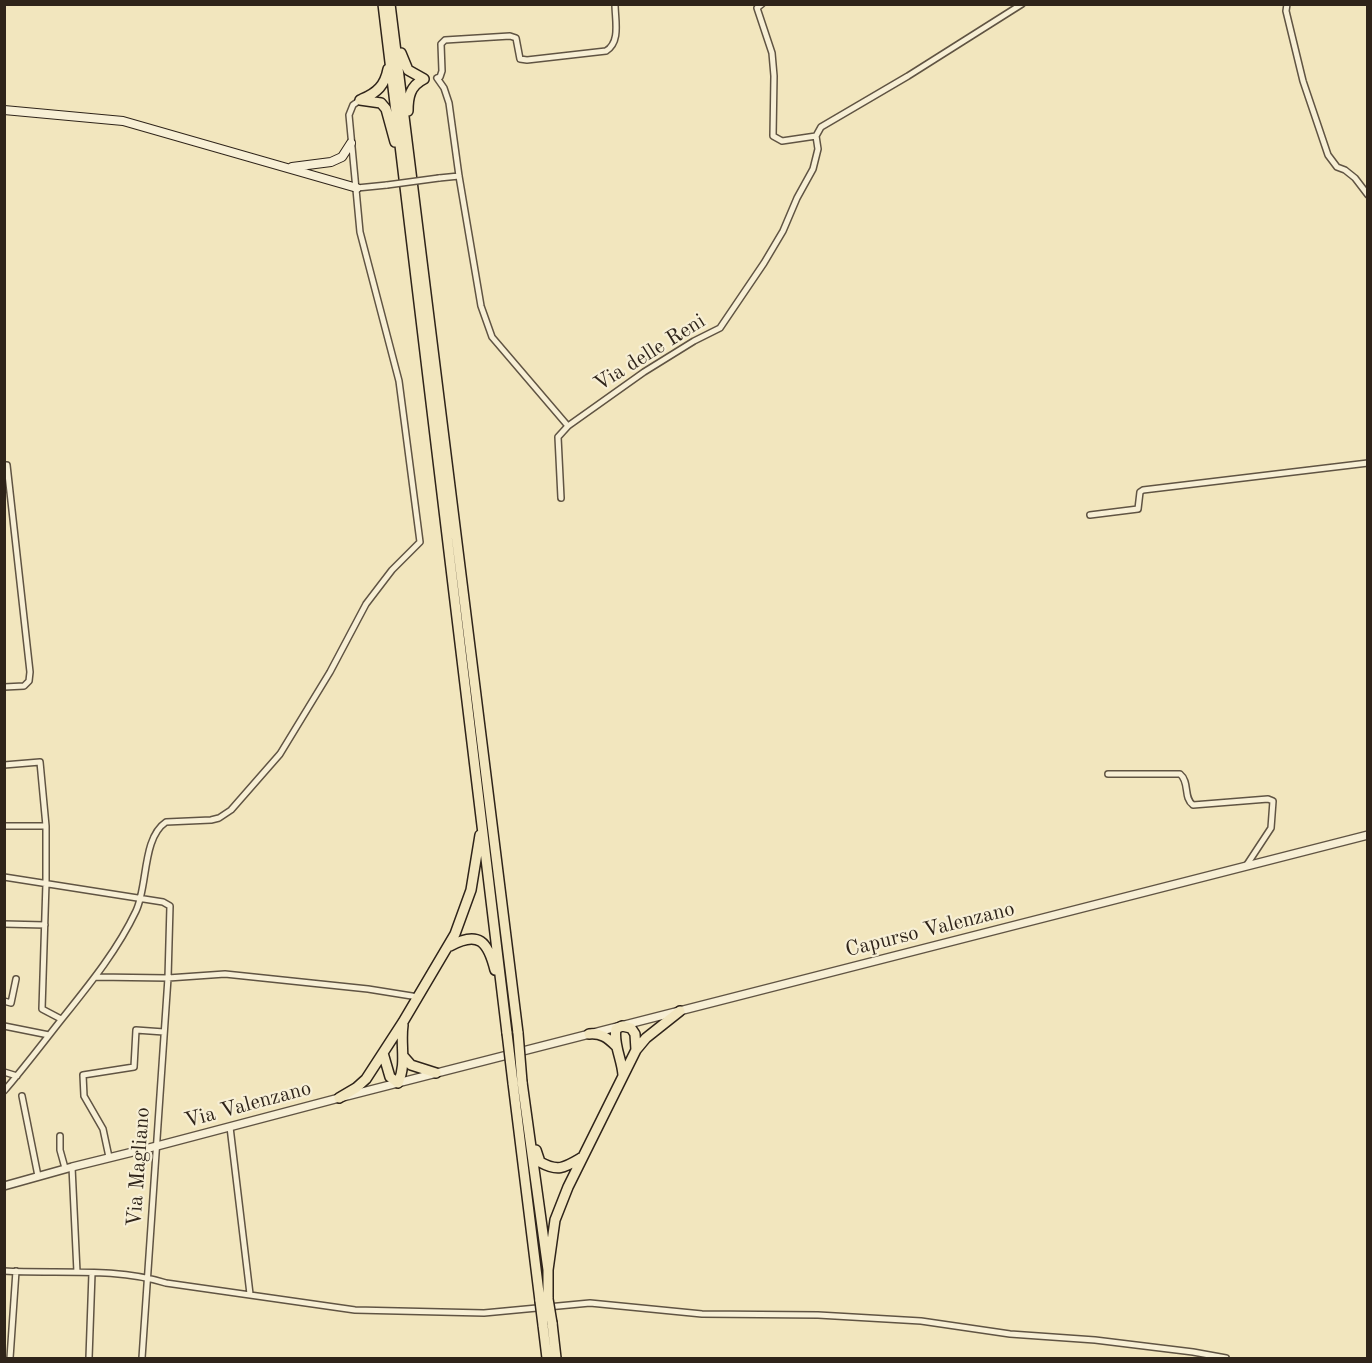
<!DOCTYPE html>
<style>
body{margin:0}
#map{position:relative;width:1372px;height:1363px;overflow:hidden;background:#f2e6be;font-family:"Old Standard TT",serif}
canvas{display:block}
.frame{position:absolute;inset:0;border:6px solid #2f241a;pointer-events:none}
</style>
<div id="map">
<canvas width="1372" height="1363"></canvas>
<div class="frame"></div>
</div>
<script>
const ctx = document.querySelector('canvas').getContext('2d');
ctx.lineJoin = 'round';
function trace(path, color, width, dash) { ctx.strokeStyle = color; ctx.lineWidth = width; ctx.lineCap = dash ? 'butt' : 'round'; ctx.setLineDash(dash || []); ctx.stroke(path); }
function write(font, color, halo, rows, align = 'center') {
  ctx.font = font + ' "Old Standard TT",serif'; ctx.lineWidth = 4.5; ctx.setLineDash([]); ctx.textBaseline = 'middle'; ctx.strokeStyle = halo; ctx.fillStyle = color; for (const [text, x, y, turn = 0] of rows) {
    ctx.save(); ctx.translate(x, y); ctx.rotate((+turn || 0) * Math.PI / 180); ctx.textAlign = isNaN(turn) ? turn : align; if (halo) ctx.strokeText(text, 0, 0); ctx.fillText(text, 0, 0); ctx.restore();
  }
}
const minor = new Path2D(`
 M 762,4 L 757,8 L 772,53 L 774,76 L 773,136 L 782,141 L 816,136 L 821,127 L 908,76 L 1022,4
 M 1287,4 L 1286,11 L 1303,81 L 1328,155 L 1337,167 L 1345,170 L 1355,178 L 1368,195
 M 437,78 L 444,88 L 449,103 L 459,176 L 481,306 L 492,337 L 568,426
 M 437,78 L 440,77 L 442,71 L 441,44 L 445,40 L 510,36 L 516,38 L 520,59 L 527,60 L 606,51 C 621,42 615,20 615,4
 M 439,178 L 459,176
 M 357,188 L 387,185
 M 4,465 L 7,465 L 30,672 L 29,681 L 24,686 L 4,687
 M 561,498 L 558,437 L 568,426 L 644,372 L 694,341 L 720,328 L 764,263 L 783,231 L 797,198 L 813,169 L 818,149 L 816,136
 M 1090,515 L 1138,509 L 1140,492 L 1143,490 L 1368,463
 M 4,765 L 40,762 L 46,826 L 46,883 L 42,1009 L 61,1019
 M 1108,774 L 1180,774 C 1190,782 1183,798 1193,805 L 1268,799 L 1273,801 L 1271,828 L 1246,866
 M 4,826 L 46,826
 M 4,877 L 163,902 L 170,906 L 168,978 L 142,1358
 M 4,924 L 45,925
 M 95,977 L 168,978 L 225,974 L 368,989 L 418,997
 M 4,1001 L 11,1003 L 16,979
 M 4,1026 L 49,1035
 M 4,1072 L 17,1076
 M 4,1091 C 24,1068 42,1044 61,1020 C 89,985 117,951 136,911 C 148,886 142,838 166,822 L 211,820 L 219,818 L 231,810 L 280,754 L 330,672 L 366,604 L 392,570 L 420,542 L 399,381 L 360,232 L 349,115 L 353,105 L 360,100
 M 22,1096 L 38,1176
 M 230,1127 L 250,1294
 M 60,1136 L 60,1150 L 65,1168
 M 109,1157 L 103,1129 L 84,1096 L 83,1075 L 134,1067 L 136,1030 L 164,1032
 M 72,1167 L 77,1272
 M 4,1271 C 57,1274 115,1267 166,1283 L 355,1310 L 484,1313 L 590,1303 L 702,1314 L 818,1315 L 921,1321 L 1010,1334 L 1095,1340 L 1193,1352 L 1226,1358
 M 10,1358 L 16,1271
 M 89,1358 L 92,1273`);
const tertiary = new Path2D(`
 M 4,1186 L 72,1167 L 157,1146 L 339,1098 L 1368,835`);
const secondary = new Path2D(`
 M 4,110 L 123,121 L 357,188
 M 292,167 L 331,162 L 342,157 L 351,143`);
const trunk = new Path2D(`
 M 383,4 L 507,1033
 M 390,4 L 518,1033
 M 401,53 L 408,70 L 424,79
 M 362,99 C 377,93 385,85 388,69
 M 360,100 L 381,103 L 386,109 L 395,142
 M 408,111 C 408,97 410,86 424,79
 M 450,946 C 479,930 488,942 495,970
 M 589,1034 C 601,1033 607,1037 616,1046
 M 383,1053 L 390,1077 L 398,1083 C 407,1064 400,1045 403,1025
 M 404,1057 L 411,1065 L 436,1073
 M 623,1075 C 622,1059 613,1044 616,1029 L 622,1026 L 631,1028 L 635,1034 L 636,1050
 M 522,1082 L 548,1270 L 548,1299
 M 513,1083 L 540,1301
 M 339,1098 L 356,1088 L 366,1079 L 403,1022 L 455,934 L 471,890 L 480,835
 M 536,1150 L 540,1162 C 558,1172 564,1168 581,1158
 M 548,1270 L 555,1220 L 568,1187 L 636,1050 L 646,1038 L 680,1011
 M 552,1323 L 556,1358
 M 543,1325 L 547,1358`);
trace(minor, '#605443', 8);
trace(tertiary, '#605443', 10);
trace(secondary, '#2f241a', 10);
trace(trunk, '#2f241a', 12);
trace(minor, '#f7efd5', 5);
trace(tertiary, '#f7efd5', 7);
trace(secondary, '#f7efd5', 8);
trace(trunk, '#f2e6be', 9);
const minorBridge = new Path2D(`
 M 387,185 L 439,178`);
const trunkBridge = new Path2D(`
 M 507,1033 L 513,1083
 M 518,1033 L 522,1082
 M 548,1299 L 552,1323
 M 540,1301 L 543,1325`);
trace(minorBridge, '#605443', 8, []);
trace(trunkBridge, '#2f241a', 12, []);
trace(minorBridge, '#f7efd5', 5);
trace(trunkBridge, '#f2e6be', 9);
write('21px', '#2f241a', '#f7efd5', [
 ["Via delle Reni",650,353,-32],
 ["Capurso Valenzano",930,930,-14],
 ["Via Valenzano",248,1105,-15],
 ["Via Magliano",139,1167,-86]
]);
</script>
